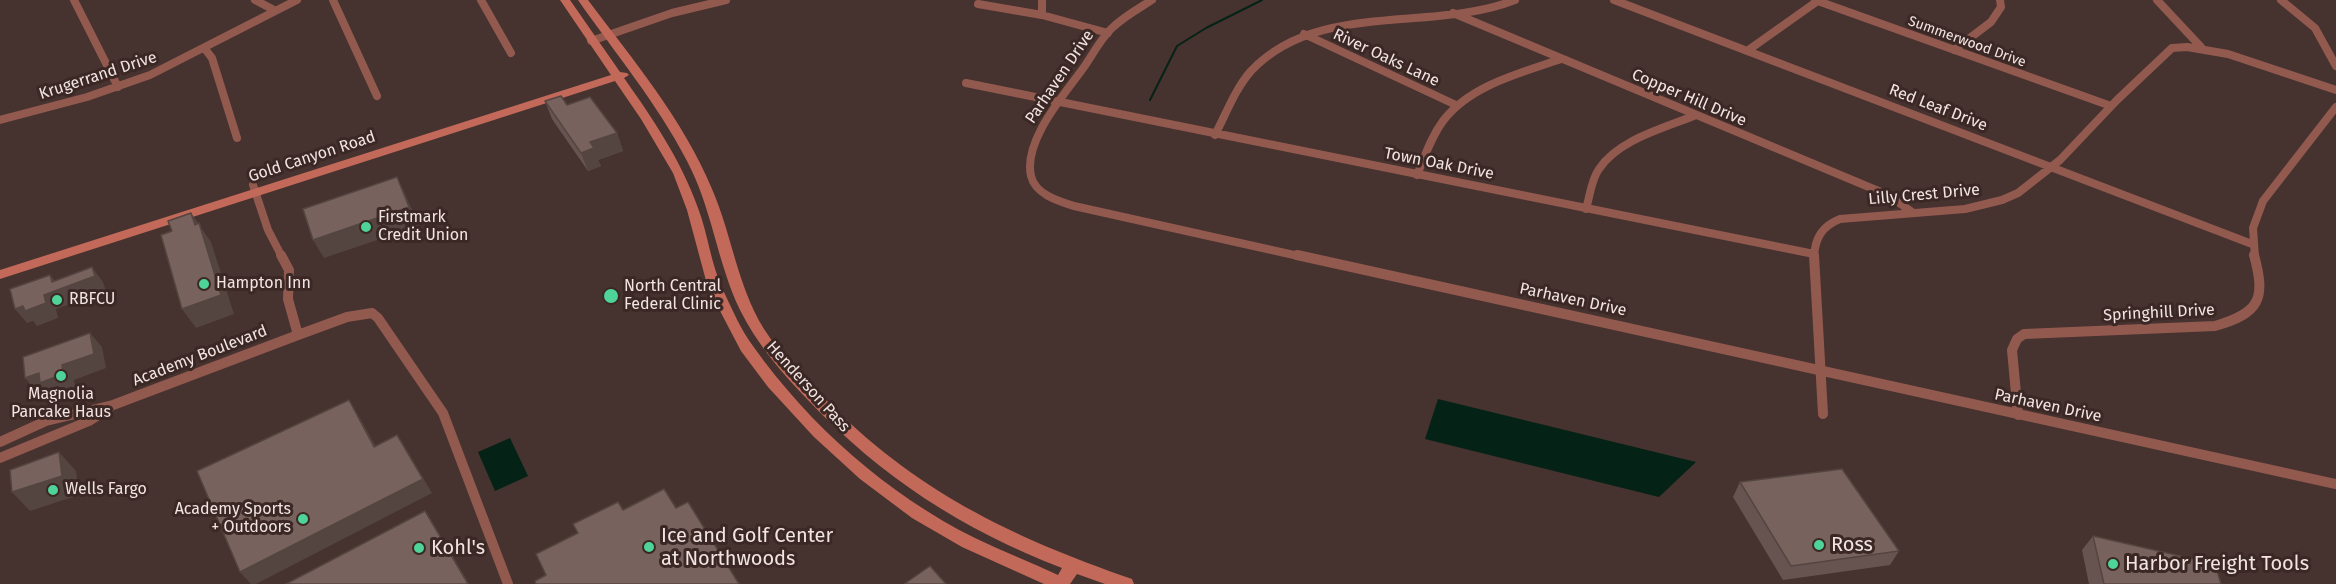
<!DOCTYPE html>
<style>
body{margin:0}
canvas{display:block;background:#46322e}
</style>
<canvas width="2336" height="584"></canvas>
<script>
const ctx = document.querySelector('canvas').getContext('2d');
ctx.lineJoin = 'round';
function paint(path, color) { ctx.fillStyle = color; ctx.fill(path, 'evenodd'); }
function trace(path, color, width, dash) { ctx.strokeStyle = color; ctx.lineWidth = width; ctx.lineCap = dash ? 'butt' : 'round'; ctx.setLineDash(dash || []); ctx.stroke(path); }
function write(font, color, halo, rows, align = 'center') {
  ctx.font = font + ' "Fira Sans",sans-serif'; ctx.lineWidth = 6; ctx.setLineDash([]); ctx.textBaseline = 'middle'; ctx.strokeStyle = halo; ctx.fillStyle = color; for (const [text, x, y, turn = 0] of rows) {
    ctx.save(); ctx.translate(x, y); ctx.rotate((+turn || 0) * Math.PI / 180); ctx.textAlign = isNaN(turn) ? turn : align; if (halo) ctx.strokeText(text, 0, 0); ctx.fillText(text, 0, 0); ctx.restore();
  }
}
paint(new Path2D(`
 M 1438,399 L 1696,462 L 1659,497 L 1425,439 Z
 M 510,438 L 528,476 L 495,491 L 478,452 Z`), '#042215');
trace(new Path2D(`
 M 1150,100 L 1177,46 L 1206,28 L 1262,0`), '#042215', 2);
trace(new Path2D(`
 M 74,0 L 118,87
 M 255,0 L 274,10
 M 333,0 L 377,96
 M 481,0 L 511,53
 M 1042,0 L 1042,15
 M 1152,0 C 1138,9 1123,17 1111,29 C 1100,40 1093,54 1084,67 C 1065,94 1023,140 1031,176 C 1035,194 1058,201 1074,206 L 1303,257
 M 1614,0 L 2252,244
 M 1815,0 L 2111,106
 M 2157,0 L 2201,47
 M 2281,0 L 2315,28 L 2336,66
 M 978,4 L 1042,15 L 1108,33
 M 1453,13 L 1888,195 L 1912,212
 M 1304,34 L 1456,105
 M 591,41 L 672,13 L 726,0
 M 205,49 L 212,58 L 237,138
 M 1954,50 L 1991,22 L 2001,7 L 2000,0
 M 1747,51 L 1819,0
 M 966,83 L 1814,254
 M 0,120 L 87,97 L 150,75 L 297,0
 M 1215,135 C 1226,114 1235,89 1251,71 C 1318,0 1431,33 1515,0
 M 1417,175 C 1425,156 1431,137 1443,121 C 1470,85 1521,73 1561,59
 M 253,185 L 268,230 L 282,257
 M 1586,209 C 1590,196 1591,180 1599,169 C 1619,139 1665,128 1696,115
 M 1814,257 C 1815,238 1822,226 1840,219 L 1965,209 L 2002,200 L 2018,193 L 2060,160 L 2117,100 L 2172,48 L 2187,47 L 2228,54 L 2336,90
 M 2255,257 L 2253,228 L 2263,201 L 2336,107`), '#92594f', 8);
trace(new Path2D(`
 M 281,255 L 289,270 L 288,299 L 298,335 L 347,317 L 372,313 L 378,318 L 443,413 L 508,584
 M 1297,255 L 2336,484
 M 1814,255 L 1823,414
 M 2018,415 L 2012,350 L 2017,339 L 2024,334 L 2215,326 C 2260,313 2266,299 2254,255
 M 0,442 L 46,421 L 113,405 L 298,335
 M 0,458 L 89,421 L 109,408`), '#92594f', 10);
paint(new Path2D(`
 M 560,0 L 570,0 L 620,72 L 627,73 L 629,75 L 624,78 C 653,119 681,160 698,208 C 708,234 711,265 723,290 C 732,309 741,330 753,346 C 809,425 888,495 975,538 C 1002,551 1030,562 1058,575 L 1062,568 C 963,530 881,477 808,400 C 781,372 757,344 740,310 C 717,262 712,208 687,161 C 657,103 615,53 578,0 L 588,0 C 633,60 683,119 712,189 C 732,235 737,285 764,329 C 780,354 802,376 823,397 C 915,491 1009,536 1132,579 L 1134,584 L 1105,584 L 1077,574 L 1070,584 L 1044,584 L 962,547 L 912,518 L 860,479 L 814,437 L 768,387 L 741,351 L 708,288 L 687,210 L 673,173 L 641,119 L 615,81 L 0,279 L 0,270 L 611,75 Z`), '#c2695a');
paint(new Path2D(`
 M 545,101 L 567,105 L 617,133 L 623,151 L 598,160 L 601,166 L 588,171 L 552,119 Z
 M 1740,482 L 1899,551 L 1890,565 L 1783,580 L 1733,497 Z
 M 2093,536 L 2221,584 L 2089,584 L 2082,550 Z`), '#675450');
paint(new Path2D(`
 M 617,133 L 623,151 L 598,160 L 601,166 L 588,171 L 581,153 L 590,142 Z
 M 397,177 L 406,196 L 419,226 L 324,258 L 313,240 Z
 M 191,213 L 211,242 L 234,314 L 196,328 L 182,309 L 195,225 Z
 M 92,267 L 103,282 L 106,291 L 56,309 L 58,318 L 37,326 L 33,321 L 27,323 L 15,309 L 44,295 L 52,282 L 50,275 L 61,288 Z
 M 90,333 L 102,347 L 106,368 L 74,380 L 76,389 L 53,397 L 46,390 L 38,393 L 25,378 Z
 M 349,400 L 358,415 L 384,461 L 374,447 Z
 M 397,435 L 432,493 L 256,584 L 251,584 L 240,572 Z
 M 59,452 L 76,471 L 79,495 L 30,511 L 12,492 Z
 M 425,511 L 434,525 L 469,584 L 468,584 Z`), '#544541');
const building = new Path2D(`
 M 561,96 L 567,105 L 590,97 L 617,133 L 590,142 L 594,148 L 581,153 L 545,101 Z
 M 397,177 L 409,207 L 313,240 L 303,209 Z
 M 191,213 L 195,225 L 199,223 L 221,295 L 182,309 L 161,235 L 172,231 L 168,221 Z
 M 92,267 L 95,276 L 44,295 L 46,303 L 25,311 L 23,306 L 15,309 L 10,289 L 50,275 L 52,282 Z
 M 90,333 L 94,354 L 62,365 L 63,374 L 40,383 L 39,373 L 25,378 L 23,357 Z
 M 349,400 L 374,447 L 397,435 L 423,479 L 240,572 L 197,471 Z
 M 59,452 L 62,476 L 12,492 L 10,470 Z
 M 1842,469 L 1899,551 L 1791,566 L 1740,482 Z
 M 664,489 L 676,508 L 688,502 L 739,584 L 536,584 L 535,581 L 546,575 L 536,554 L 578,533 L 573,524 L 618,502 L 623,510 Z
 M 425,511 L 468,584 L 286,584 Z
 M 2093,536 L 2215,564 L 2221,584 L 2104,584 Z
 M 930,566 L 946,584 L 904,584 Z`);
paint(building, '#78625d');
trace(building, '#544541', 1.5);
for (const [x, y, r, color] of [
 [366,227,6,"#4ed399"],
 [204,284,6,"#4ed399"],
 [611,296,8,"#4ed399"],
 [57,300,6,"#4ed399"],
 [61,376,6,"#4ed399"],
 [53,490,6,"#4ed399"],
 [303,519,6,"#4ed399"],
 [1819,545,6,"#4ed399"],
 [649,547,6,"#4ed399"],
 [419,548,6,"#4ed399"],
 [2113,564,6,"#4ed399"]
]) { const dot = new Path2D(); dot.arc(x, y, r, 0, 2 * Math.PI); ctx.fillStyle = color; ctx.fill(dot); trace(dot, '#3b2825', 2); }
write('14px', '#f1e4e2', '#3b2825', [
 ["Summerwood Drive",1967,42,20]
]);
write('16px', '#f1e4e2', '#3b2825', [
 ["River Oaks Lane",1386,58,25],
 ["Krugerrand Drive",98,76,-18],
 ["Parhaven Drive",1060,77,-56],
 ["Copper Hill Drive",1689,98,23],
 ["Red Leaf Drive",1938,108,21],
 ["Gold Canyon Road",312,157,-18],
 ["Town Oak Drive",1439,164,11],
 ["Lilly Crest Drive",1924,195,-5],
 ["Parhaven Drive",1573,300,12],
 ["Springhill Drive",2159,313,-3],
 ["Academy Boulevard",200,356,-21],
 ["Henderson Pass",808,387,48],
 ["Parhaven Drive",2048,406,12]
]);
write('16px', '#f1e4e2', '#3b2825', [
 ["Firstmark",378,218],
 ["Credit Union",378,236],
 ["Hampton Inn",216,284],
 ["North Central",624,287],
 ["Federal Clinic",624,305],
 ["RBFCU",69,300],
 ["Magnolia",61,395,"center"],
 ["Pancake Haus",61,413,"center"],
 ["Wells Fargo",65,490],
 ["Academy Sports",291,510,"right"],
 ["+ Outdoors",291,528,"right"]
], 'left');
write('20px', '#f1e4e2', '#3b2825', [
 ["Ice and Golf Center",661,536],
 ["at Northwoods",661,559],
 ["Ross",1831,545],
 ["Kohl's",431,548],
 ["Harbor Freight Tools",2125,564]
], 'left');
</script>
